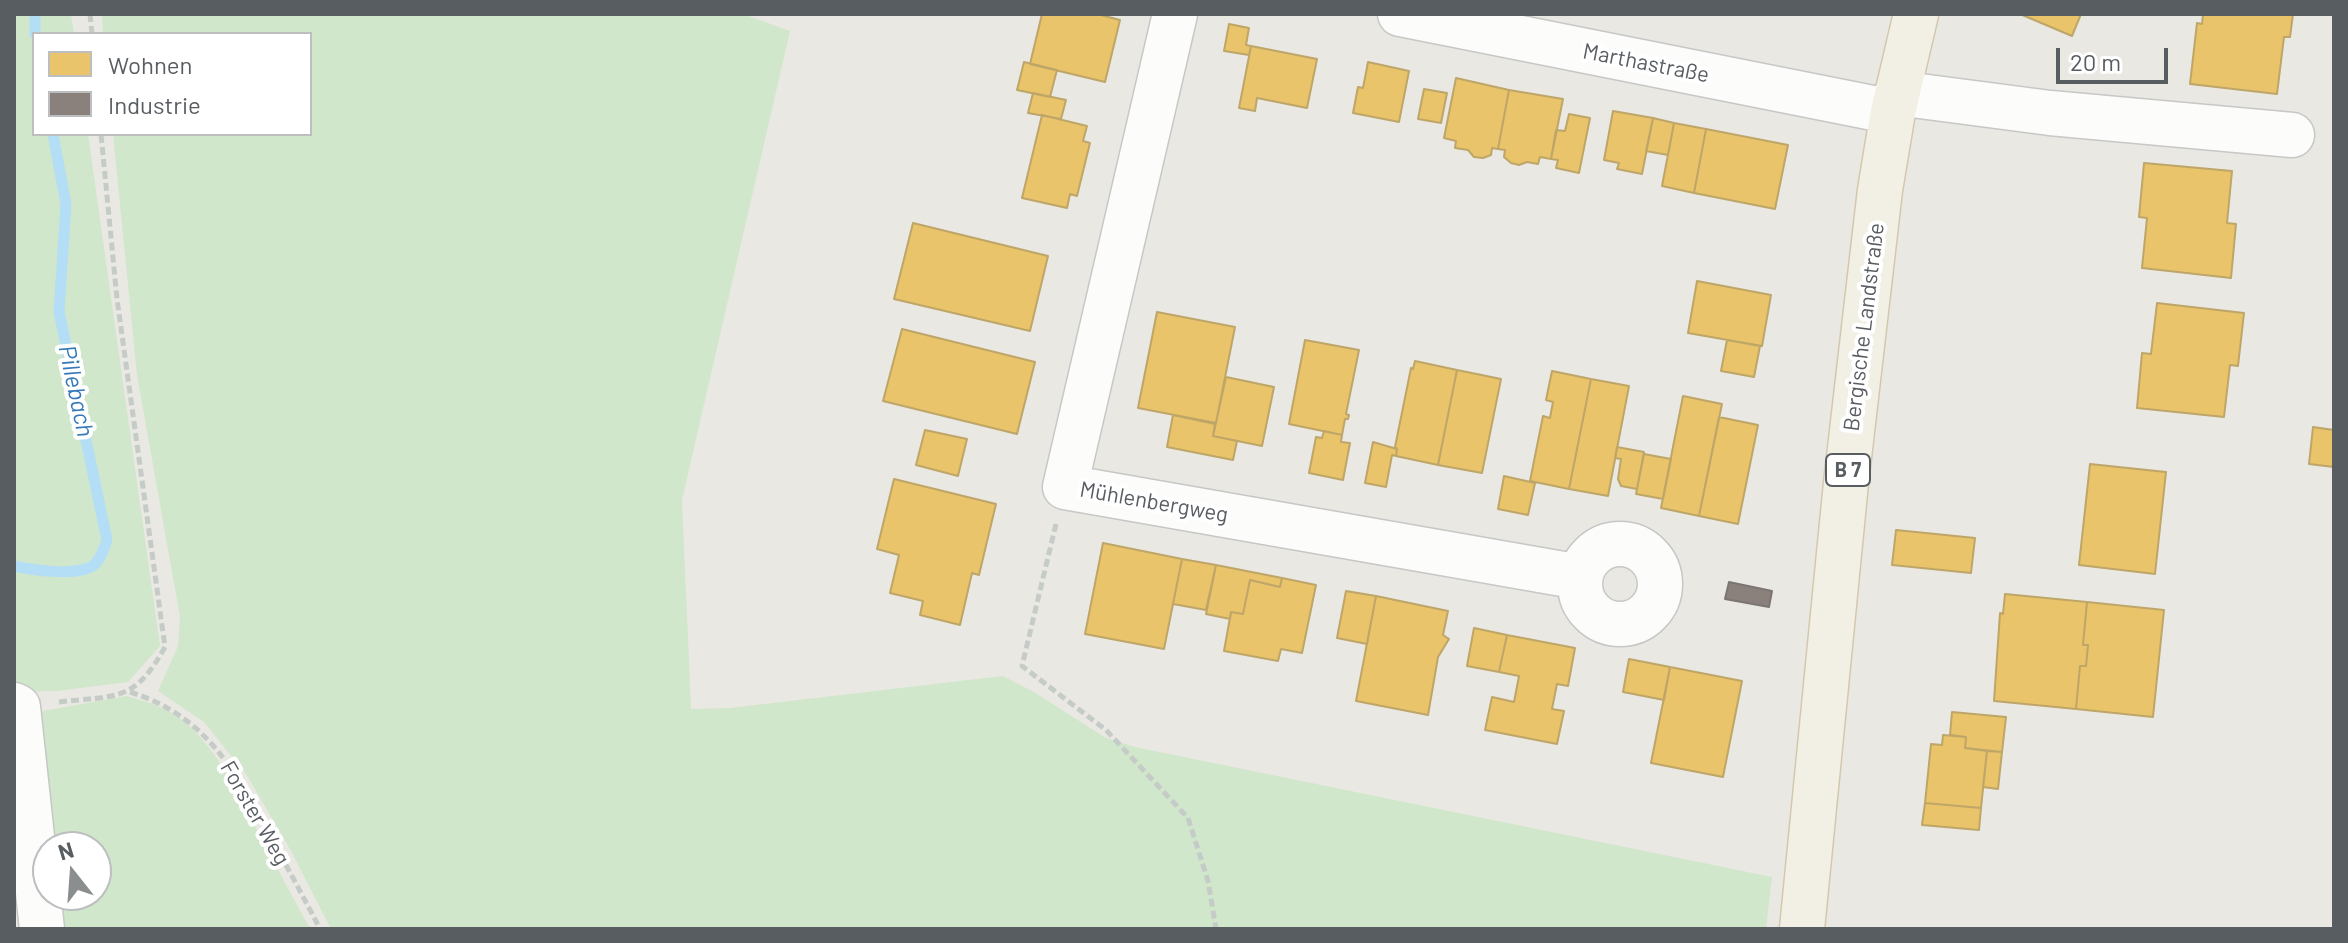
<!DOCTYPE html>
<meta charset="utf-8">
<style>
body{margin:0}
#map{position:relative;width:2348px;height:943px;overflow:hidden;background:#eae8e2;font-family:Barlow,sans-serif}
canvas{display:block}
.frame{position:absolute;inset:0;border:16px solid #585d62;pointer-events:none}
.legend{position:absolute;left:32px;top:32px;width:280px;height:104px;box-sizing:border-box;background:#fff;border:2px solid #bcbec0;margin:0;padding:10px 14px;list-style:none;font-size:24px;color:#585d62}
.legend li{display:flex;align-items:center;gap:16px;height:40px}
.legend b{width:40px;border:2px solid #bcbec0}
.north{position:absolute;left:32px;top:831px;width:80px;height:80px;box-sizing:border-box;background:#fff;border:2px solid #bcbec0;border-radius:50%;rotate:343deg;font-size:22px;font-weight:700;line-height:32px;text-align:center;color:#585d62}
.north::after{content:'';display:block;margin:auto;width:28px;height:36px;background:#8b8e8f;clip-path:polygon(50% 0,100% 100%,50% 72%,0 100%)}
.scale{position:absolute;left:2056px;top:48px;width:112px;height:36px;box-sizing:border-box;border:4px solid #585d62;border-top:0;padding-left:10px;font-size:24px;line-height:28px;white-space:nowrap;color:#585d62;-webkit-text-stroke:6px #fff;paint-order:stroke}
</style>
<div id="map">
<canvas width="2348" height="943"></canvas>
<div class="frame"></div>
<ul class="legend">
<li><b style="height:22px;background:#e9c46a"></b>Wohnen</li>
<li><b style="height:22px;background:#8a817c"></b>Industrie</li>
</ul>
<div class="north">N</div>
<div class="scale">20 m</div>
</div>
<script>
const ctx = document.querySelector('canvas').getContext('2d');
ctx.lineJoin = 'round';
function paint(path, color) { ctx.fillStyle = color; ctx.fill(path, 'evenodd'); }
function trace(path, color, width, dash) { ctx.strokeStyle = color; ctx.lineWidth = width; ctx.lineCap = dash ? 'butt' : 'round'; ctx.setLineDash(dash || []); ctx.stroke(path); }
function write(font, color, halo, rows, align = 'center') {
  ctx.font = font + ' Barlow,sans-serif'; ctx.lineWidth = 8; ctx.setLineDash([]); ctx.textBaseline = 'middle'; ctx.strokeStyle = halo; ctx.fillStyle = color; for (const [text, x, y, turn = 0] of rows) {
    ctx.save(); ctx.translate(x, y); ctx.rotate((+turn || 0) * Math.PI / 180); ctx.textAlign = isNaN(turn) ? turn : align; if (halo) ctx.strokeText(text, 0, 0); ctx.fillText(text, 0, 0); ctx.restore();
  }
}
paint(new Path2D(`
 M 14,14 L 71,14 L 74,34 L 34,34 L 34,134 L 88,134 L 160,646 L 128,682 L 57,691 L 14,692 Z
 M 102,14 L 743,14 L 790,31 L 682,500 L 691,709 L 730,708 L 1003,676 L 1034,692 L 1106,738 L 1135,747 L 1772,877 L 1766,929 L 331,929 L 291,851 L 248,777 L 204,722 L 158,691 L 178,646 L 180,617 L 137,375 L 113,134 L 310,134 L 310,34 L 103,34 Z
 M 126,696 C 149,702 169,708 187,724 C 219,752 239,796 258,832 C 274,863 291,894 308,925 L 313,929 L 54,929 L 50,895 L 96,895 L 96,847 L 48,847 L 35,722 L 43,711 Z`), '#d0e7cb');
const homes = new Path2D(`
 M 1042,14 L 1097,14 L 1120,20 L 1105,82 L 1030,64 Z
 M 2020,14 L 2081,14 L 2072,36 Z
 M 2203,14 L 2293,14 L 2290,37 L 2284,37 L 2277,94 L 2190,84 L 2197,23 L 2202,24 Z
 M 1229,24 L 1249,28 L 1246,45 L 1251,46 L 1249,55 L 1224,51 Z
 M 1251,46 L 1317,59 L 1307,108 L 1257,98 L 1255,111 L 1239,108 Z
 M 1024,62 L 1057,70 L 1050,97 L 1017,90 Z
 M 1368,62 L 1409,71 L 1399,122 L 1353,113 L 1358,87 L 1363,88 Z
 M 1456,78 L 1509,90 L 1498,149 L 1492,148 L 1491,155 L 1483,158 L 1474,157 L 1468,150 L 1455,148 L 1456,141 L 1444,138 Z
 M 1424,89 L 1447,93 L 1441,123 L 1418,119 Z
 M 1509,90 L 1563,99 L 1551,159 L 1540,157 L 1538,164 L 1527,162 L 1519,165 L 1511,163 L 1504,157 L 1505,150 L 1498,149 Z
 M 1033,93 L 1066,100 L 1061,119 L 1028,113 Z
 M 1613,111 L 1653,118 L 1642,174 L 1617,169 L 1619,163 L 1604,160 Z
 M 1569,114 L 1590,118 L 1579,173 L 1556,168 L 1558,160 L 1551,159 L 1556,130 L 1565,131 Z
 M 1042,115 L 1087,126 L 1083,141 L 1090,143 L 1077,196 L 1070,194 L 1067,208 L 1022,198 Z
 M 1653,118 L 1674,123 L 1668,155 L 1646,151 Z
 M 1674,123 L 1706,129 L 1694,193 L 1662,186 Z
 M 1706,129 L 1788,145 L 1775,209 L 1694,193 Z
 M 2144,163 L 2232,171 L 2227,223 L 2236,224 L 2231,278 L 2142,268 L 2147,218 L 2139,217 Z
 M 913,223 L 1048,256 L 1030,331 L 894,299 Z
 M 1697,281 L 1771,295 L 1762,346 L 1688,333 Z
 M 2157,303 L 2244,313 L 2238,366 L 2230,365 L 2224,417 L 2137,408 L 2142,353 L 2151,354 Z
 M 1157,312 L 1235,327 L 1216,423 L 1138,408 Z
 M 902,329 L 1035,362 L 1017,434 L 883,401 Z
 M 1305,340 L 1359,350 L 1346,414 L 1349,415 L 1348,419 L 1345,419 L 1342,435 L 1289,424 Z
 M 1727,340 L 1760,346 L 1754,377 L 1721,371 Z
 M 1415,361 L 1457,370 L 1438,465 L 1396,456 L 1397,449 L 1395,447 L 1411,368 L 1413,369 Z
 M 1457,370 L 1501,379 L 1482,473 L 1438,465 Z
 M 1552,371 L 1591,379 L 1569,489 L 1530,481 L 1543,416 L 1550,418 L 1553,402 L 1546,400 Z
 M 1226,377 L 1274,387 L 1262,446 L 1213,436 Z
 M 1591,379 L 1629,386 L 1608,496 L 1569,489 Z
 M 1683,396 L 1722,404 L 1699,516 L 1661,508 Z
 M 1173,415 L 1215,424 L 1213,436 L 1237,441 L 1233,460 L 1167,447 Z
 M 1719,417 L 1758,425 L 1738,524 L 1699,516 Z
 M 2313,427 L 2334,430 L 2334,467 L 2309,464 Z
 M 925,430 L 967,439 L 958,476 L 916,465 Z
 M 1324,431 L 1342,435 L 1341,442 L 1350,443 L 1343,480 L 1309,473 L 1316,437 L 1322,438 Z
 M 1373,442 L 1397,449 L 1396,456 L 1392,455 L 1386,487 L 1365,483 Z
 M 1617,447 L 1644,452 L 1637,489 L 1621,486 L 1618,479 L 1621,459 L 1615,458 Z
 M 1644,454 L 1671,459 L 1663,499 L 1636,494 Z
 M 2090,464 L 2166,472 L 2155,574 L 2079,565 Z
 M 1504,476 L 1535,483 L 1528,515 L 1498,509 Z
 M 894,479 L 996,504 L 979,575 L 972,573 L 960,625 L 920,615 L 923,601 L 890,593 L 899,555 L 877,549 Z
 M 1896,530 L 1975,538 L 1971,573 L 1892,565 Z
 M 1103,543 L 1182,559 L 1164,649 L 1085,634 Z
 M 1182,559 L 1216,565 L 1206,610 L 1173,604 Z
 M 1216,565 L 1282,578 L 1280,587 L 1250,580 L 1243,614 L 1231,612 L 1230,619 L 1206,614 Z
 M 1282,578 L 1316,585 L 1302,653 L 1281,649 L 1278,661 L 1224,651 L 1231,612 L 1243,614 L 1250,580 L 1280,587 Z
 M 1346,591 L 1376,596 L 1367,644 L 1337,638 Z
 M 2005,594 L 2087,602 L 2083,645 L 2088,645 L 2086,666 L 2080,666 L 2076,709 L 1994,701 L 2000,613 L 2003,614 Z
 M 1376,596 L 1448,611 L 1443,635 L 1449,639 L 1438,657 L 1428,715 L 1356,701 Z
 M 2087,602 L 2164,610 L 2153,717 L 2076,709 L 2080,666 L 2086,666 L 2088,645 L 2083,645 Z
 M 1474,628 L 1507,635 L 1499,672 L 1467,666 Z
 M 1507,635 L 1575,648 L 1568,686 L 1557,684 L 1552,709 L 1564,711 L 1557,744 L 1485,730 L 1492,697 L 1514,702 L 1519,676 L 1499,672 Z
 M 1629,659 L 1670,667 L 1664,700 L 1623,692 Z
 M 1670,667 L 1742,681 L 1723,777 L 1651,763 Z
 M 1952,712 L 2006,717 L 2002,752 L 1965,748 L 1966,737 L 1950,735 Z
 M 1943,735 L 1966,737 L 1965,748 L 1987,751 L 1981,808 L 1925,803 L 1931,744 L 1942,745 Z
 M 1987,751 L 2002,752 L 1998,789 L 1983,787 Z
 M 1925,803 L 1981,808 L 1979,830 L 1922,825 Z`);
paint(homes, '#e9c46a');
trace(homes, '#bea568', 2);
const industry = new Path2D(`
 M 1729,582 L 1772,591 L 1769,607 L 1725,599 Z`);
paint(industry, '#8a817c');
trace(industry, '#7b7674', 2);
trace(new Path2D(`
 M 35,34 L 35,14
 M 14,566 C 33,570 73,576 91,567 C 100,562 104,549 107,540 L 59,312 L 66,204 L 53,134`), '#b4def6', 11);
const minor = new Path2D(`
 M 1175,14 L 1065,487 L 1580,577
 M 1400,14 L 1893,112
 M 1897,93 L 2050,113 L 2292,135
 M1580 584a40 40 0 1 1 80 0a40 40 0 1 1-80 0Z
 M 14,705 L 18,707 L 42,929`);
const major = new Path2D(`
 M 1802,929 L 1846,483 L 1880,190 L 1893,112 L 1916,14`);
trace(minor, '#c7c7c7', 47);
trace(major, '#d3c8ae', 47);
trace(new Path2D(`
 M 90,14 L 92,34
 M 1056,524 L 1022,666 L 1106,730 L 1188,818 L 1208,881 L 1216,929
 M 130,692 C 205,715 236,771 271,837 C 287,867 304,898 320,929
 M 59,702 C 117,695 134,703 165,647 L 117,299 L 101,134`), '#c5ccc8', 5, [8, 4]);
trace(minor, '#fcfcfb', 44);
trace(major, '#f2efe5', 44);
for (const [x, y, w] of [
 [1848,470,44]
]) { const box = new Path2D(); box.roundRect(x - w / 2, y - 16, w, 32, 6); ctx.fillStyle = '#fff'; ctx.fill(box); trace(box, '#585d62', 2); }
write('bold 20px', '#585d62', null, [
 ["B 7",1848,470]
]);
write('22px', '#585d62', '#fff', [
 ["Marthastraße",1646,63,11],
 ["Bergische Landstraße",1864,327,-83],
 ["Mühlenbergweg",1154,502,10],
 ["Forster Weg",255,813,60]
]);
write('italic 24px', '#347ab8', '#fff', [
 ["Pillebach",76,391,78]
]);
</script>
